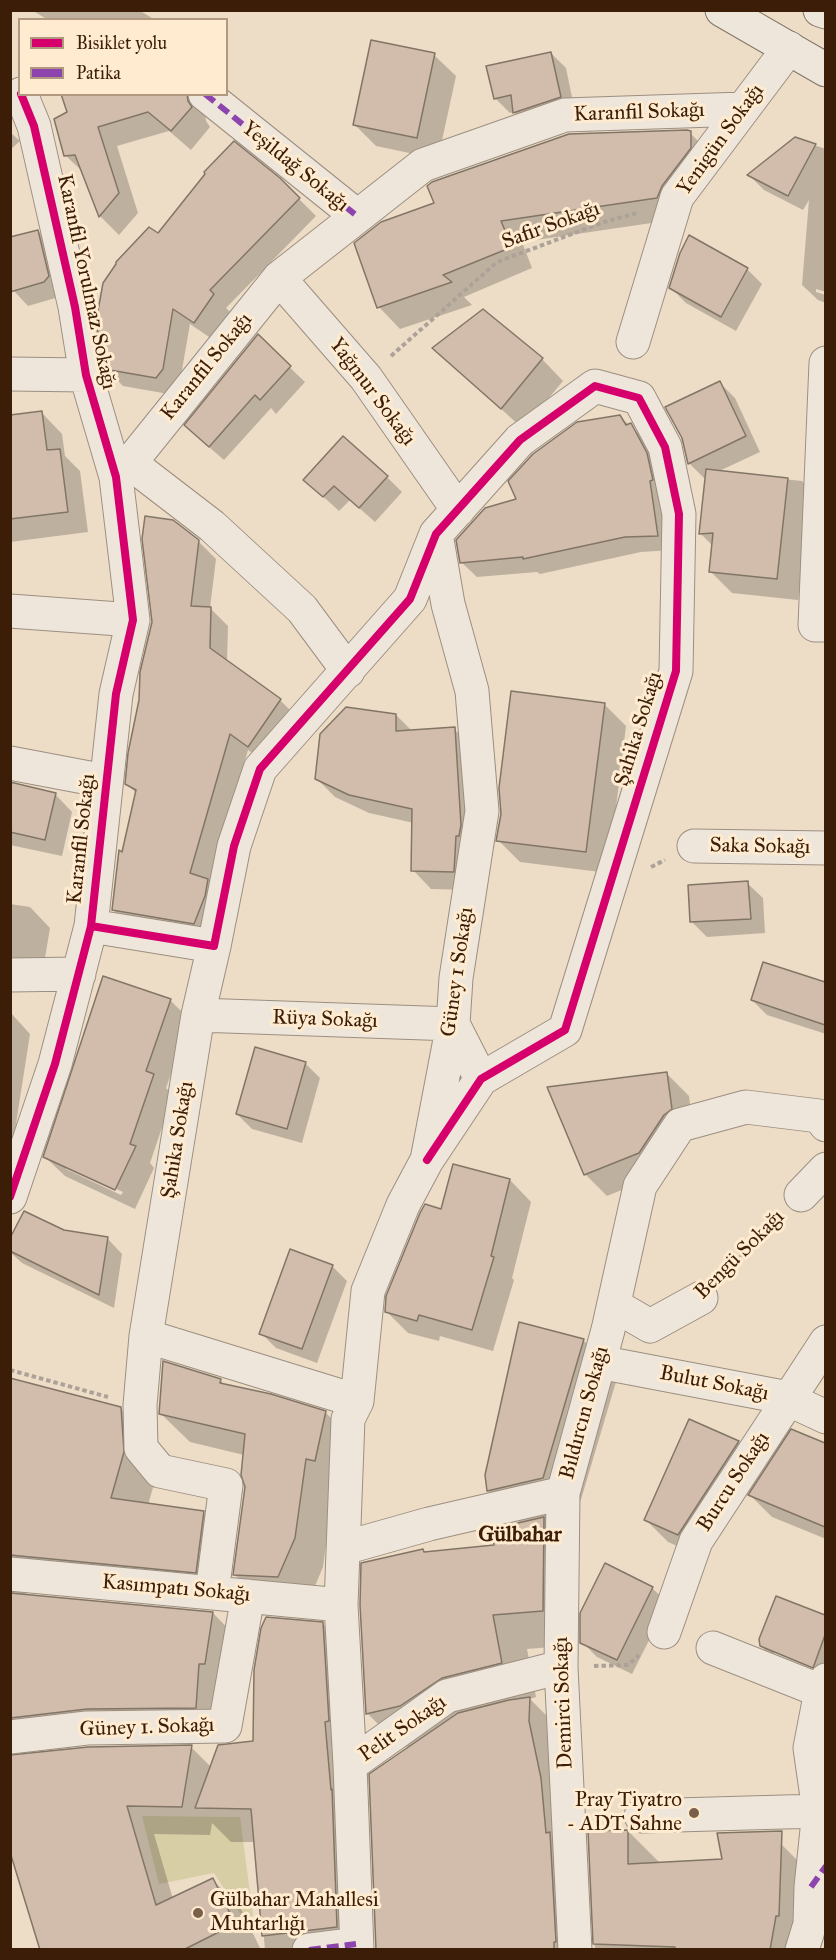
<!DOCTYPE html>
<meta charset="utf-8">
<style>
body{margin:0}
#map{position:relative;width:836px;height:1960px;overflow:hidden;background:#edddc6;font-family:"IM FELL Great Primer",serif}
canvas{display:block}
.frame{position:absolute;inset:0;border:12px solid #3c1d07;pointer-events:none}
.legend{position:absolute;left:18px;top:18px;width:210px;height:78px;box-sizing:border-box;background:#feebd0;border:2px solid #b09980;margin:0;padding:8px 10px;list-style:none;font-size:18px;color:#3c1d07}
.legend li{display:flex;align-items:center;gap:12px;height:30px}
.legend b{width:30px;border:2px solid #b09980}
</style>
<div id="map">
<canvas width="836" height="1960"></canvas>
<div class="frame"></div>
<ul class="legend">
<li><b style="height:8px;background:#d6006c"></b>Bisiklet yolu</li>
<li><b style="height:8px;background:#8e44ad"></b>Patika</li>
</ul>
</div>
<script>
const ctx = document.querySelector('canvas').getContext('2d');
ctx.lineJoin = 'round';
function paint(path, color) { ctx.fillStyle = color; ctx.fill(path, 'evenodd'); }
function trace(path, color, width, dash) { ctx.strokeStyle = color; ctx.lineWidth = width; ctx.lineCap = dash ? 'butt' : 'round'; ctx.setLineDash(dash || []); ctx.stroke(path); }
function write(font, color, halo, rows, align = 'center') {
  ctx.font = font + ' "IM FELL Great Primer",serif'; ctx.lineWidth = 6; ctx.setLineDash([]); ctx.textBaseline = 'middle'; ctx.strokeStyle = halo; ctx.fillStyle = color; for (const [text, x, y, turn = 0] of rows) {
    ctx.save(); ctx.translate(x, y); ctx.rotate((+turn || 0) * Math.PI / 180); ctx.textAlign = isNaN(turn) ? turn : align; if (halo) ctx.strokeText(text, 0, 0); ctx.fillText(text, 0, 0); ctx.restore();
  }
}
paint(new Path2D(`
 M 142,1816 L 240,1817 L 253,1916 L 243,1918 L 214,1873 L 159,1884 Z`), '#d7cea5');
paint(new Path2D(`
 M 32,10 L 139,10 L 155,20 L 48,20 Z
 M 551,53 L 566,68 L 575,112 L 530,128 L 514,112 L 510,113 L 495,98 Z
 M 434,55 L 456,76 L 438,159 L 376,146 L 354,124 Z
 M 62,94 L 197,94 L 205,112 L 206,121 L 210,127 L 191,150 L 169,131 L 117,146 L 138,213 L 119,235 L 100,216 L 84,173 L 65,155 L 69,113 Z
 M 10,132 L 20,141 L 10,150 Z
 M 690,133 L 712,155 L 679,219 L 522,242 L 532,268 L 464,297 L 472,305 L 400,329 L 379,307 L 356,243 Z
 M 795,139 L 826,149 L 826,292 L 816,289 L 816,292 L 826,295 L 826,303 L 818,300 L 802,285 L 809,200 L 803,210 L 764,190 L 749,175 Z
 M 279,179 L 316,216 L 226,308 L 230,312 L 212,339 L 190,324 L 179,387 L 174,395 L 123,386 L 105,368 L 159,235 Z
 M 38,231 L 53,246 L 59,297 L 28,306 L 13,290 Z
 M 747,269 L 762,284 L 736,331 L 686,303 L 671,288 Z
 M 258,337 L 305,382 L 276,414 L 271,408 L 224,460 L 201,440 Z
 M 435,348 L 542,359 L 563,381 L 523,429 Z
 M 720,383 L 735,398 L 760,452 L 717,472 L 802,481 L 823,503 L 801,576 L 798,600 L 732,593 L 710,571 L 713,546 L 700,533 L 707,477 L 704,478 L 689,463 Z
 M 42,413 L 62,434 L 65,456 L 80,471 L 88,532 L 10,542 L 10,417 Z
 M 619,416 L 646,440 L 662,470 L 672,550 L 641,552 L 540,574 L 537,572 L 477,577 L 461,562 L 518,500 Z
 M 387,477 L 402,492 L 375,522 L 350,500 L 339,511 L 305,480 Z
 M 198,541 L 216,559 L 210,608 L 228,626 L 227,662 L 280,700 L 298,718 L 266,763 L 248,750 L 210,882 L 225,898 L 211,940 L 131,927 L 113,910 L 123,854 L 137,794 L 127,784 Z
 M 604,704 L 626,726 L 608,873 L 520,862 L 498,840 L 502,814 Z
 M 396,715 L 412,731 L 454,729 L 473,747 L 472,890 L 431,889 L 413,870 L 414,823 L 369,813 L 335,797 L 316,778 Z
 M 10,784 L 55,794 L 72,812 L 62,856 L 10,845 Z
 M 747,883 L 763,898 L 765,933 L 707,937 L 692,922 Z
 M 10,904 L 30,907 L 50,928 L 42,976 L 10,983 Z
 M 764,964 L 826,984 L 826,1034 L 767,1015 L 752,1000 Z
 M 170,1000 L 190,1020 L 166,1088 L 173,1095 L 150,1163 L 154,1168 L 135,1209 L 65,1176 L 45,1157 ZM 66,1166 L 123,1192 L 121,1195 L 66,1169 Z
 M 10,1012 L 30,1034 L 14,1137 L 10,1136 Z
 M 305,1063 L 320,1078 L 302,1143 L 252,1129 L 237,1114 Z
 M 667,1074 L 689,1096 L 693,1131 L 661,1174 L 607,1196 L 585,1174 Z
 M 454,1166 L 510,1180 L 531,1202 L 512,1278 L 514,1280 L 493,1351 L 440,1336 L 439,1341 L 408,1333 L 386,1311 L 442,1211 Z
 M 64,1232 L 107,1238 L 122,1254 L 114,1308 L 22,1263 L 10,1252 L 10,1242 Z
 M 332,1266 L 347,1281 L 317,1363 L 276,1348 L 261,1333 Z
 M 520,1324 L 584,1341 L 618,1375 L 577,1513 L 545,1520 L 578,1553 L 577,1645 L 527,1649 L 536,1697 L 530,1699 L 564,1733 L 589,1950 L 377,1950 L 414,1745 L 402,1748 L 367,1713 L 423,1550 L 426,1554 L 495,1546 L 521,1524 L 488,1491 Z
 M 10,1380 L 121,1409 L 152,1440 L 154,1484 L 148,1505 L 203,1512 L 234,1543 L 226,1603 L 33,1588 L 24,1596 L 213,1613 L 243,1644 L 226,1738 L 10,1738 Z
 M 220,1380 L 226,1386 L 325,1412 L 354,1441 L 334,1487 L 323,1567 L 307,1605 L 264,1604 L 235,1575 L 246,1487 L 244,1455 L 190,1442 L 160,1413 Z
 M 792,1431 L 826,1445 L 826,1539 L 772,1517 L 750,1495 Z
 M 738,1442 L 760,1464 L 700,1556 L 668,1542 L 646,1520 Z
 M 652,1588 L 668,1603 L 632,1674 L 597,1657 L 582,1642 Z
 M 776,1598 L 826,1617 L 826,1681 L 776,1661 L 761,1646 ZM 774,1651 L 820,1669 L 819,1672 L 774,1654 Z
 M 323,1624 L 357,1659 L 371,1950 L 265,1950 L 255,1842 L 231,1842 L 212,1823 L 210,1835 L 154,1834 L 173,1899 L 213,1880 L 241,1909 L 261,1950 L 42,1950 L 10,1847 L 191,1747 L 211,1767 L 254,1743 Z
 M 628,1831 L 661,1864 L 724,1861 L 781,1844 L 816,1879 L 813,1950 L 595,1950 L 589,1833 Z`), '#0003');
const building = new Path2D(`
 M 371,40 L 435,53 L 417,138 L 353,125 Z
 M 551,52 L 561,97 L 513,113 L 511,95 L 494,99 L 486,66 Z
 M 61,94 L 187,94 L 188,101 L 192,107 L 171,131 L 148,112 L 98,127 L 119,193 L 99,217 L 75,155 L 64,156 L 54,119 L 67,112 Z
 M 687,130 L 691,131 L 691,148 L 662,186 L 657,198 L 501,221 L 512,247 L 443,275 L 452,282 L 377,308 L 354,243 L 381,222 L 434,203 L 427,186 L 432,182 L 569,134 Z
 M 795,137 L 816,144 L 788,196 L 747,175 Z
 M 234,141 L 280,178 L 300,198 L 210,290 L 214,294 L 194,323 L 173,309 L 163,369 L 156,378 L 104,369 L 96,322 L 103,283 L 116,264 L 116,262 L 149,227 L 158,233 L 205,174 L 204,172 Z
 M 38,230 L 49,276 L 44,282 L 10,292 L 10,237 Z
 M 689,235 L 748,268 L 721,317 L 669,288 L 680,253 Z
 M 483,309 L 543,358 L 501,409 L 432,348 Z
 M 258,334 L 291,366 L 260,400 L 255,395 L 209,447 L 184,425 Z
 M 720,381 L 746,436 L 688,464 L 682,438 L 665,407 Z
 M 42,411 L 47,450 L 60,449 L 68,512 L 10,519 L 10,415 Z
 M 620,415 L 626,425 L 631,423 L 647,453 L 653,480 L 650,481 L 658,536 L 625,537 L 523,559 L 523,557 L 460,563 L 456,540 L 485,508 L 516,499 L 508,481 L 533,454 L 577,422 Z
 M 343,436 L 388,476 L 359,508 L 334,486 L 323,497 L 303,480 Z
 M 706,469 L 788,478 L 777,579 L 709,572 L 713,533 L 699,534 Z
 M 145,516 L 173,520 L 199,540 L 191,606 L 211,607 L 210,648 L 281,699 L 248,747 L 230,734 L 190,873 L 208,879 L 205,896 L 194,924 L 112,910 L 119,850 L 122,852 L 136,790 L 125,784 L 128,753 L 139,700 L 140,672 L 152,622 L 142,539 Z
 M 511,691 L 605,703 L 586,852 L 496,841 L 501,814 L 499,788 Z
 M 346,707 L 396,714 L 396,731 L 455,727 L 461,825 L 459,836 L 456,836 L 454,872 L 411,871 L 412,809 L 349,795 L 315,779 L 320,734 Z
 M 10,782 L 56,793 L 45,840 L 10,832 Z
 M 748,881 L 751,919 L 690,922 L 688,885 Z
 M 763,962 L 825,982 L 825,1025 L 751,1000 Z
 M 103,976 L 171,999 L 146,1071 L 154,1074 L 130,1144 L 136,1146 L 115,1190 L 43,1157 Z
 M 255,1047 L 306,1062 L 287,1129 L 236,1114 Z
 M 667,1072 L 672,1109 L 664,1115 L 639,1153 L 584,1175 L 547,1087 Z
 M 453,1164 L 510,1179 L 491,1256 L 494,1257 L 472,1330 L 419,1315 L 417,1321 L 385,1312 L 386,1296 L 420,1213 L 425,1204 L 441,1209 Z
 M 24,1211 L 64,1230 L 108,1237 L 99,1295 L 10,1251 L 10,1238 Z
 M 290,1249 L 333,1265 L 302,1349 L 259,1334 Z
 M 519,1322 L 584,1339 L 543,1478 L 487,1491 L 485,1475 Z
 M 163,1361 L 221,1379 L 220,1383 L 271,1394 L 326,1411 L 315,1461 L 306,1459 L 295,1538 L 278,1577 L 233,1575 L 245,1487 L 241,1475 L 245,1434 L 159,1414 Z
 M 10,1378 L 121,1407 L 124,1452 L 111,1498 L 204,1511 L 196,1573 L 10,1555 Z
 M 689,1419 L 739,1441 L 678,1535 L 644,1520 Z
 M 791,1429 L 825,1443 L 825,1527 L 748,1495 Z
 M 544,1517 L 543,1611 L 493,1615 L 502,1663 L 442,1678 L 400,1706 L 366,1714 L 360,1605 L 361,1563 L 423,1549 L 424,1552 L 494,1545 L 492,1529 Z
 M 605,1563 L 653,1587 L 617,1660 L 580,1643 L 580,1613 Z
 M 10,1593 L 213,1612 L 205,1664 L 199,1664 L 196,1708 L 87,1709 L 10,1718 Z
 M 776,1596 L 825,1615 L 825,1635 L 813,1668 L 760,1646 L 759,1639 Z
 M 266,1617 L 323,1622 L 329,1721 L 325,1722 L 331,1790 L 332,1789 L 337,1927 L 262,1936 L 251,1809 L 195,1808 L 218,1745 L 253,1741 L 254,1670 L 261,1628 Z
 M 530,1697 L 529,1721 L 541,1778 L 546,1833 L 550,1832 L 556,1942 L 554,1942 L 554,1950 L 376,1950 L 369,1774 L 458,1713 L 509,1700 Z
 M 192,1745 L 182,1807 L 127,1806 L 156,1905 L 213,1878 L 235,1924 L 183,1950 L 40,1950 L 10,1852 L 10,1755 L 88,1747 Z
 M 628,1830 L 628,1864 L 722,1859 L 717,1833 L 782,1831 L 779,1916 L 776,1916 L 770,1950 L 675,1950 L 675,1947 L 593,1944 L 588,1831 Z`);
paint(building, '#d2bdac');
trace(building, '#827566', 1.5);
const minor = new Path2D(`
 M 205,94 L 357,216
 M 279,278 L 366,378 L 458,510
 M 633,342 L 677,197 L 789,48
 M 826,363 L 815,625 L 826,625
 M 10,374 L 86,375
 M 130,463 L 212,526 L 302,609 L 348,671
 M 116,477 L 130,463 L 279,278 L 423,165 L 565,115 L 743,109
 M 10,611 L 133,620
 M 10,763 L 105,781
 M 694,846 L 826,848
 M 91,926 L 214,946 L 234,846 L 260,769 L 410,599 L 436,534 L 520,440 L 595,386 L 639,398 L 665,447 L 679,514 L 676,671 L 565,1030 L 481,1079 L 427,1160
 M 10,975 L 79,974
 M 198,1015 L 453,1024 L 481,1079
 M 801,1195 L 826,1169
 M 10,1197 L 55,1064 L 91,926 L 116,694 L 133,620 L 116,477 L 86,375 L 75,307 L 34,126 L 21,94
 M 614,1305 L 650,1326 L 701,1298
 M 146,1336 L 357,1401
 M 599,1362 L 783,1397 L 826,1417
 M 344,1548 L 429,1524 L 563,1493
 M 10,1574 L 341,1605
 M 212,1593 L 226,1485 L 160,1471 L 141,1448 L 140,1405 L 146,1336 L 198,1015 L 214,946
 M 664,1632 L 696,1541 L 826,1342
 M 713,1648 L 821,1691
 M 10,1737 L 87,1728 L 225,1726 L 248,1596
 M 350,1765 L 447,1696 L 561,1667
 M 641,1816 L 819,1811
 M 309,1950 L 356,1944
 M 357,1950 L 350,1765 L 341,1605 L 348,1419 L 357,1401 L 368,1291 L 403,1205 L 427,1160 L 453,1024 L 456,978 L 482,811 L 472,691 L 448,604 L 436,534
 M 575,1950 L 561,1667 L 563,1493 L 608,1330 L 640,1186 L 680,1125 L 746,1107 L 819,1116 L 826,1125
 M 802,1950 L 810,1924 L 811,1887 L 819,1811 L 810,1748 L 821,1691 L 826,1680`);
const secondary = new Path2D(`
 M 722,10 L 826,70
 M 820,10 L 826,12`);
trace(minor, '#9c8f80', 35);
trace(secondary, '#827566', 35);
trace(new Path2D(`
 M 391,356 L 497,262 L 604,222 L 637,213
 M 651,867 L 665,860
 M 724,1274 L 777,1219
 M 10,1370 L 108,1397
 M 594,1666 L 628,1665 L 639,1655`), '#aca298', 4, [4.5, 3]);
trace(minor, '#efe6db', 33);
trace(secondary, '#efe6db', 33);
trace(new Path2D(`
 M 205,94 L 357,216
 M 811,1887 L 826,1866
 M 309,1950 L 356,1944`), '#8e44ad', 6, [12, 6]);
trace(new Path2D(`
 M 91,926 L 214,946 L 234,846 L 260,769 L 410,599 L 436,534 L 520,440 L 595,386 L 639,398 L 665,447 L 679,514 L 676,671 L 565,1030 L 481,1079 L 427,1160
 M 10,1197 L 55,1064 L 91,926 L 116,694 L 133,620 L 116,477 L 86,375 L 75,307 L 34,126 L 21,94`), '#d6006c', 8);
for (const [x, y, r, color] of [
 [694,1813,6,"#7a604a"],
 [198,1913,6,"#7a604a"]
]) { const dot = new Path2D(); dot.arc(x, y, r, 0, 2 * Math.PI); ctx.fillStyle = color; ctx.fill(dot); trace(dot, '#feebd0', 2); }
write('21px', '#3c1d07', '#feebd0', [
 ["Karanfil Sokağı",639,113,-2],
 ["Yenigün Sokağı",721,140,-54],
 ["Yeşildağ Sokağı",295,167,39],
 ["Safir Sokağı",551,226,-20],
 ["Karanfil Yorulmaz Sokağı",86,282,78],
 ["Karanfil Sokağı",207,367,-51],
 ["Yağmur Sokağı",372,392,53],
 ["Şahika Sokağı",639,729,-73],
 ["Karanfil Sokağı",82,839,-84],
 ["Saka Sokağı",760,847,1],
 ["Güney 1 Sokağı",458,972,-82],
 ["Rüya Sokağı",325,1020,2],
 ["Şahika Sokağı",178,1140,-81],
 ["Bengü Sokağı",740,1255,-45],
 ["Bulut Sokağı",714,1384,11],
 ["Bıldırcın Sokağı",585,1413,-75],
 ["Burcu Sokağı",734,1482,-57],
 ["Kasımpatı Sokağı",176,1589,5],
 ["Demirci Sokağı",564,1703,-92],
 ["Güney 1. Sokağı",147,1728,-2],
 ["Pelit Sokağı",403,1729,-35]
]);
write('21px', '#3c1d07', '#feebd0', [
 ["Pray Tiyatro",682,1801],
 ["- ADT Sahne",682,1825],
 ["Gülbahar Mahallesi",210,1901,"left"],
 ["Muhtarlığı",210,1925,"left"]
], 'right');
write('bold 22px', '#3c1d07', '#feebd0', [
 ["Gülbahar",520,1536]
]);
</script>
